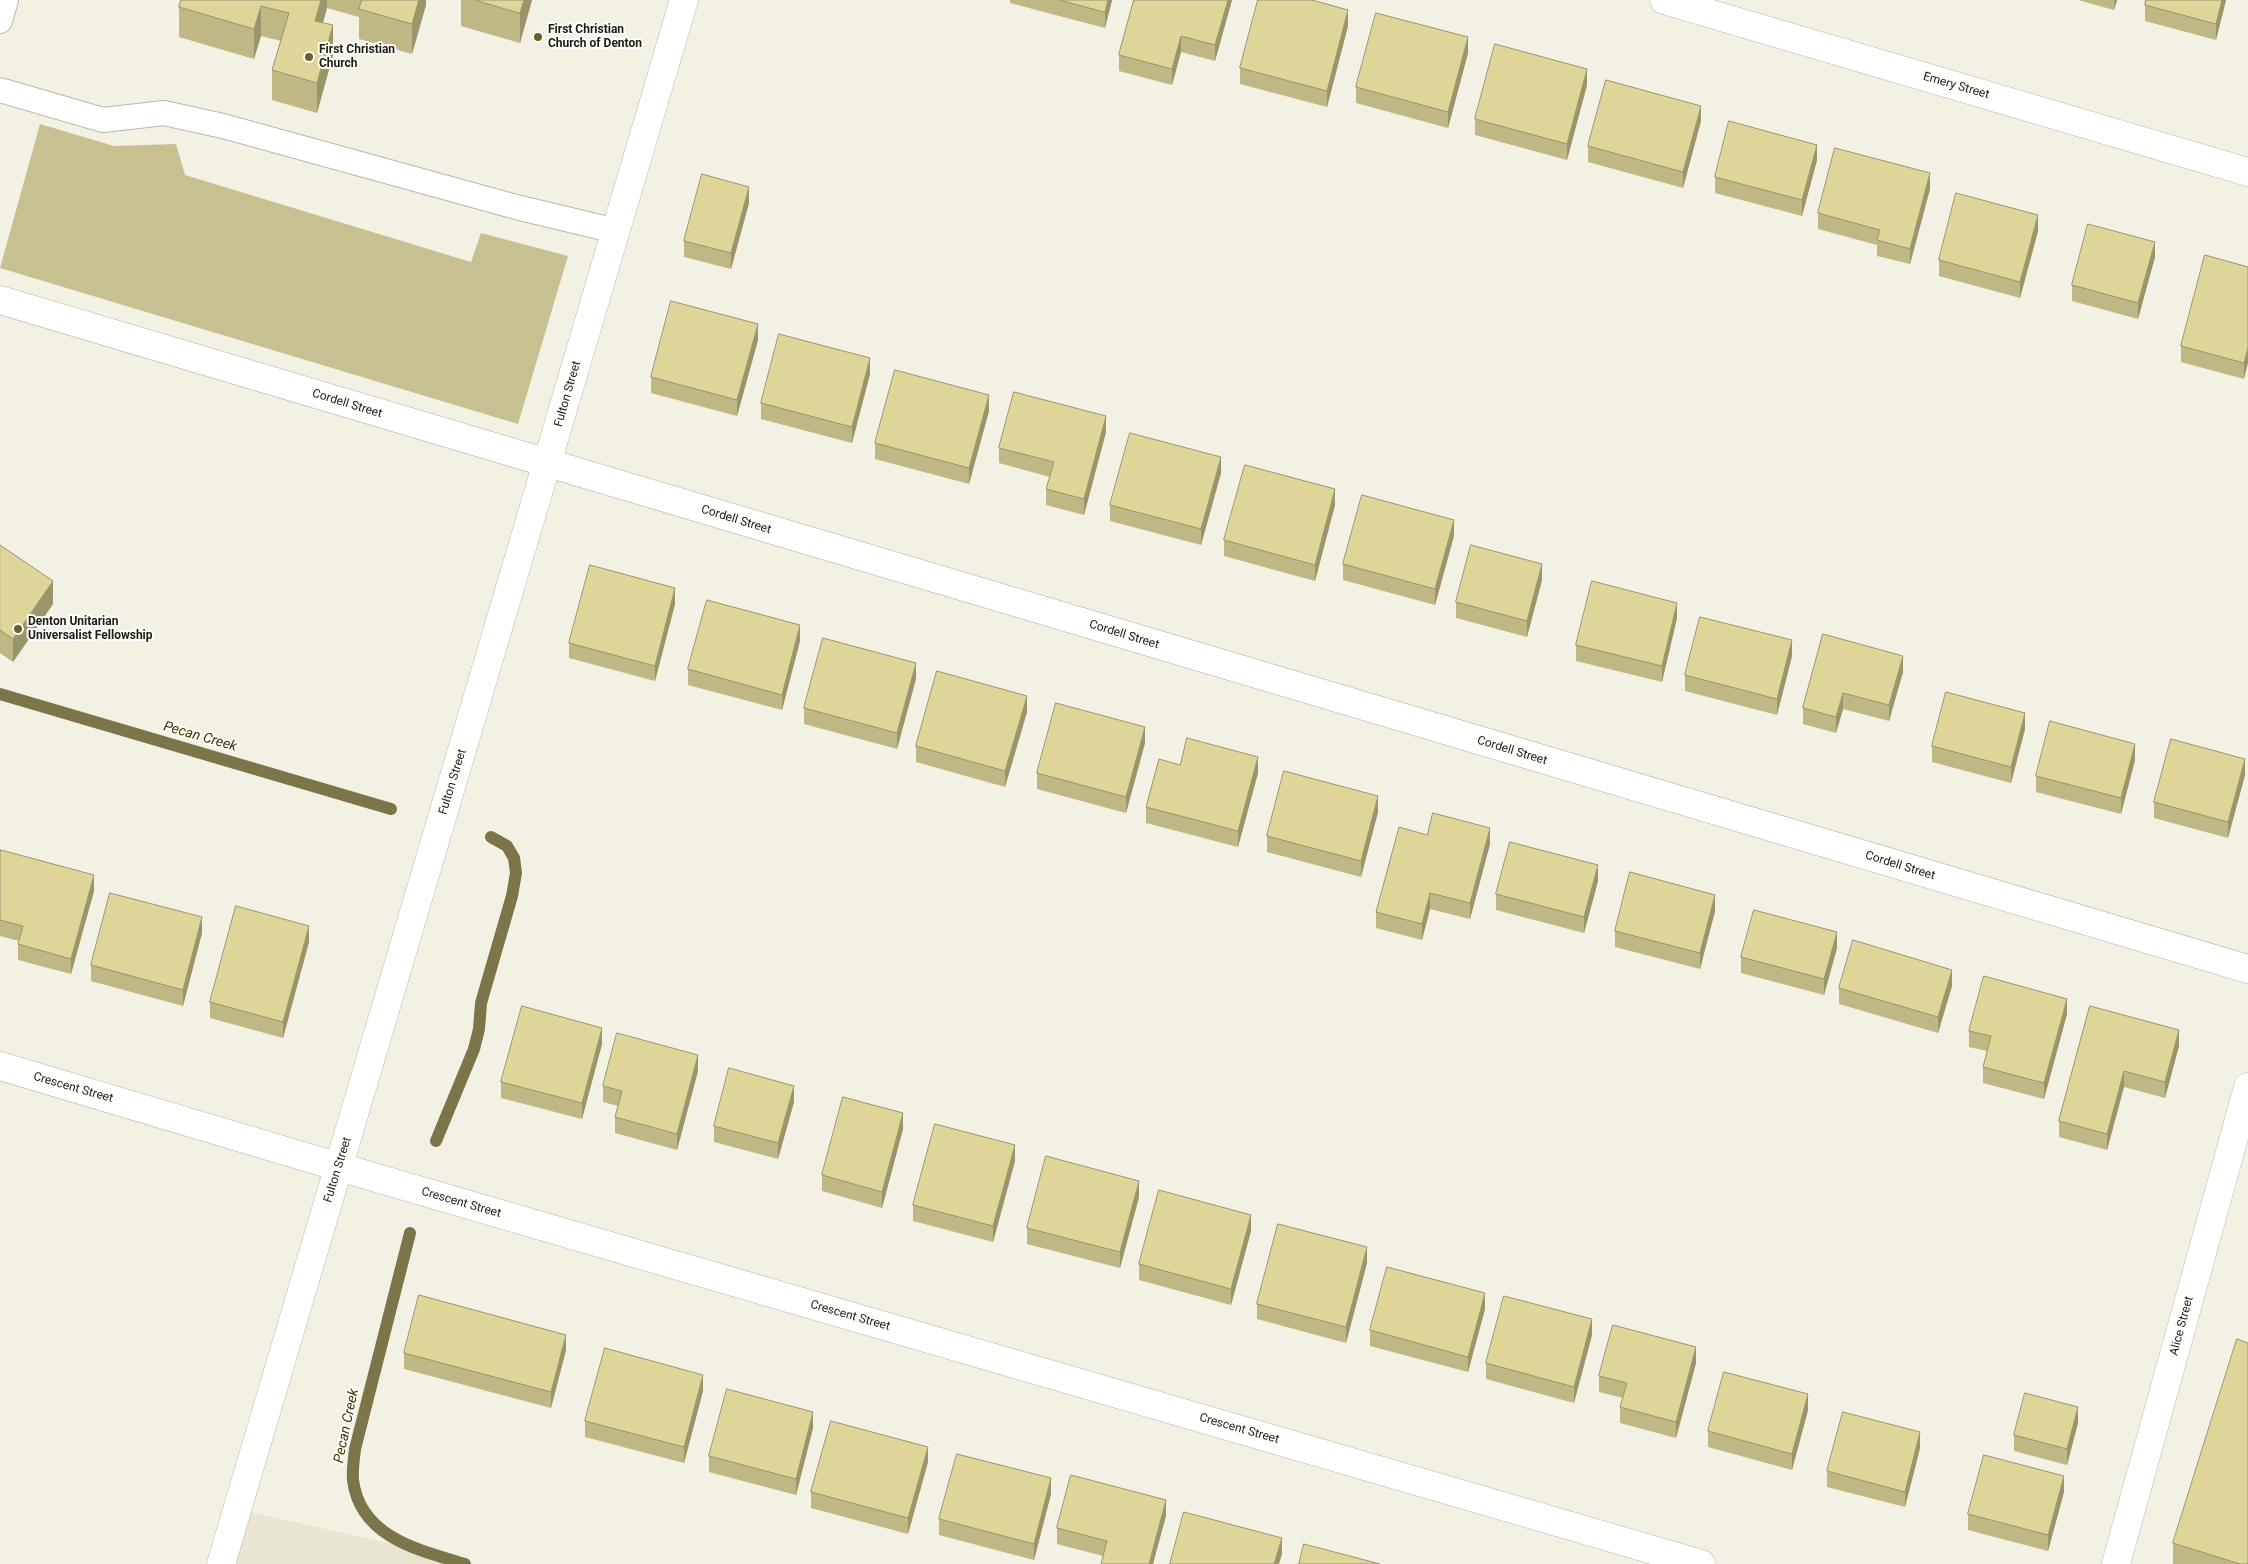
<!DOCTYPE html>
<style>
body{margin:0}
canvas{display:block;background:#f3f1e3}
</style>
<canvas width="2248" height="1564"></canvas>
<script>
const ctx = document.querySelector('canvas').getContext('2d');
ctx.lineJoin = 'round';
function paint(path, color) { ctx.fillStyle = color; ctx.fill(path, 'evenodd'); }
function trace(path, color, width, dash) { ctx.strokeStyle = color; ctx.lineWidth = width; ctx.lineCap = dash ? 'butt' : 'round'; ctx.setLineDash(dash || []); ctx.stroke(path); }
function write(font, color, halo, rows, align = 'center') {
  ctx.font = font + ' Roboto,sans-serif'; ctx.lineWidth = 4; ctx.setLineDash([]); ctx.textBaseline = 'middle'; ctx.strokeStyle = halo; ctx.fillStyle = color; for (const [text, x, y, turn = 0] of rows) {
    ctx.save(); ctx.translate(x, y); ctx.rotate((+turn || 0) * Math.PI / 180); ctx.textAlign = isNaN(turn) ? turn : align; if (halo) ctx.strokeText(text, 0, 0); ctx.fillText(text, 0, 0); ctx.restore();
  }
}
paint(new Path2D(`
 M 237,1509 L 419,1550 L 465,1564 L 222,1564 Z`), '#e8e5d0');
paint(new Path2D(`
 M 40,124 L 114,146 L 176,144 L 185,175 L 471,262 L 481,233 L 568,256 L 518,424 L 0,268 Z`), '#c7c192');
trace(new Path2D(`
 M 0,694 L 391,809
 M 436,1141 L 474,1049 L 479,1029 L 481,1003 L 512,896 L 516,873 L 514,858 L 507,846 L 491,837
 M 410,1233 L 355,1449 C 354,1459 352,1470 353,1480 C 360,1537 418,1550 465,1564`), '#7c754a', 12);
const lane = new Path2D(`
 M 0,21 L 6,0
 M 0,90 L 103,120 L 164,113 L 223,126 L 516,207 L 616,231`);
const street = new Path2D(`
 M 1664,0 L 2248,172
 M 0,300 L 2248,969
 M 0,1066 L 339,1167 L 1701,1564
 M 2116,1564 L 2248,1087`);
const secondary = new Path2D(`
 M 221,1564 L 684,0`);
trace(lane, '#bab8ab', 26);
trace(street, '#bab8ab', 29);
trace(secondary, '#bab8ab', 29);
trace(lane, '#fff', 24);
trace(street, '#fff', 28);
trace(secondary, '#fff', 28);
paint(new Path2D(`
 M 181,0 L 426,0 L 426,5 L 412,54 L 359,39 L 359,17 L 327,8 L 323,23 L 333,55 L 317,113 L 272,100 L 272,70 L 281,41 L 261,36 L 254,59 L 179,37 L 179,7 Z
 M 461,0 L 532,0 L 520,43 L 461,26 Z
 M 1010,0 L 1112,0 L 1105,28 L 1010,3 Z
 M 1134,0 L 1232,0 L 1215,61 L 1181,52 L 1172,85 L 1119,71 L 1119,55 Z
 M 2078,0 L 2117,0 L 2114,10 Z
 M 2146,0 L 2226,0 L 2216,40 L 2145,21 L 2145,5 Z
 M 1348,26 L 1327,107 L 1240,84 L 1240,68 Z
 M 1468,53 L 1448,128 L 1356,103 L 1356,87 Z
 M 1587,85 L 1567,160 L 1475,135 L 1475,119 Z
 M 1701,121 L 1683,188 L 1588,162 L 1588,146 Z
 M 1817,160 L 1802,216 L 1715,193 L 1715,177 Z
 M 1930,189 L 1910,264 L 1877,256 L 1877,245 L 1818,229 L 1818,213 Z
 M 749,203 L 731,269 L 684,257 L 684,241 Z
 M 2038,231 L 2020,298 L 1939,276 L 1939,260 Z
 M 2155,257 L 2138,319 L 2072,301 L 2072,285 Z
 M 2248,267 L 2244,379 L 2181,362 L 2181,346 Z
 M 758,340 L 737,416 L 651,393 L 651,377 Z
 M 870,374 L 852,443 L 761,419 L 761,403 Z
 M 989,411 L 969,484 L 875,459 L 875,443 Z
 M 1106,432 L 1084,515 L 1046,505 L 1046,489 L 1050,477 L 999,463 L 999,448 Z
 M 1221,473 L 1201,545 L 1110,521 L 1110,505 Z
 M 1335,505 L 1315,581 L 1224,556 L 1224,540 Z
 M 1454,536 L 1435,605 L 1343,580 L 1343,564 Z
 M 0,545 L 53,604 L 13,662 L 0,653 Z
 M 1542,580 L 1527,637 L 1456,618 L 1456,602 Z
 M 675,604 L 655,681 L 569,658 L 569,643 Z
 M 1677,618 L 1662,682 L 1576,661 L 1576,645 Z
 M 1823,634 L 1903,672 L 1889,721 L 1843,709 L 1836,733 L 1803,724 L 1803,708 Z
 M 800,641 L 782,710 L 688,685 L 688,669 Z
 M 1792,656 L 1777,715 L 1685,691 L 1685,675 Z
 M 916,679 L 897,749 L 804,724 L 804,708 Z
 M 1027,712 L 1005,787 L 916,762 L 916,746 Z
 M 2025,729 L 2011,783 L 1932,762 L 1932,746 Z
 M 1145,743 L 1126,813 L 1037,789 L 1037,773 Z
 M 2135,760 L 2121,814 L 2036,792 L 2036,776 Z
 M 1180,765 L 1258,773 L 1238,847 L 1146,823 L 1146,807 Z
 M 2245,775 L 2228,838 L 2154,818 L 2154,802 Z
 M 1378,812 L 1361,877 L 1267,852 L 1267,836 Z
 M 1490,844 L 1470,919 L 1430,909 L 1422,940 L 1376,928 L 1376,912 Z
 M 0,854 L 94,891 L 71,974 L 18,960 L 18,944 L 19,941 L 0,936 Z
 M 1598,881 L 1584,933 L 1496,910 L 1496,894 Z
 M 1715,911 L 1700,969 L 1615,947 L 1615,931 Z
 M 202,933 L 183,1006 L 91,981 L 91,965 Z
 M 309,942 L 283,1038 L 210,1018 L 210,1002 Z
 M 1837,948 L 1824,995 L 1741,973 L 1741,957 Z
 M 1952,986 L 1938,1033 L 1839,1004 L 1839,988 Z
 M 2090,1006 L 2179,1046 L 2165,1098 L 2124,1087 L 2107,1150 L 2059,1137 L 2059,1121 Z
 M 2067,1014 L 2044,1099 L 1983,1083 L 1983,1067 L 1987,1051 L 1969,1047 L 1969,1031 Z
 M 602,1044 L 582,1119 L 501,1098 L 501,1082 Z
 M 698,1071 L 677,1150 L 615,1133 L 615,1117 L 618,1106 L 603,1102 L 603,1086 Z
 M 794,1102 L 778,1159 L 714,1142 L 714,1126 Z
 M 903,1129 L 882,1208 L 822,1191 L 822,1175 Z
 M 1015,1161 L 993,1242 L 913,1221 L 913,1205 Z
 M 1139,1197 L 1120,1268 L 1027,1244 L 1027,1228 Z
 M 1251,1231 L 1231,1305 L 1139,1280 L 1139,1264 Z
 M 1367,1263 L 1346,1343 L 1257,1319 L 1257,1304 Z
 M 1485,1309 L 1468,1372 L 1370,1346 L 1370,1330 Z
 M 1592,1335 L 1574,1403 L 1486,1379 L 1486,1363 Z
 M 566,1350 L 551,1408 L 404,1369 L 404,1353 Z
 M 1696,1363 L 1676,1438 L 1620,1423 L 1620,1407 L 1623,1398 L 1599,1392 L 1599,1376 Z
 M 703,1391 L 684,1463 L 585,1437 L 585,1421 Z
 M 1808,1410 L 1792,1470 L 1708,1447 L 1708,1431 Z
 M 2078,1423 L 2067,1465 L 2014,1451 L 2014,1435 Z
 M 813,1428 L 796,1495 L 709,1472 L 709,1456 Z
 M 1920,1448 L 1905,1507 L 1827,1487 L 1827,1471 Z
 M 928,1462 L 908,1534 L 811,1508 L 811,1492 Z
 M 2064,1492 L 2048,1551 L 1968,1530 L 1968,1514 Z
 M 1051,1494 L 1034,1560 L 939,1535 L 939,1519 Z
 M 1166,1516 L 1103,1556 L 1057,1544 L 1057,1528 Z
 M 2173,1543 L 2248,1564 L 2173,1564 Z`), '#bfb784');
paint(new Path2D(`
 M 321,0 L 327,0 L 327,8 L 315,50 L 315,21 Z
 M 419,0 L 426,0 L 426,5 L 412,54 L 412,24 Z
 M 524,0 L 532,0 L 520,43 L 520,13 Z
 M 1108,0 L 1112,0 L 1105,28 L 1105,12 Z
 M 1228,0 L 1232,0 L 1215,61 L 1215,45 Z
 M 2114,0 L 2117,0 L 2114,10 Z
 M 2222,0 L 2226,0 L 2216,40 L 2216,24 Z
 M 261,6 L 261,36 L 254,59 L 254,29 Z
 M 1348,10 L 1348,26 L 1327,107 L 1327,91 Z
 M 333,25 L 333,55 L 317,113 L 317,83 Z
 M 1181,36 L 1181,52 L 1172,85 L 1172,69 Z
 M 1468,37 L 1468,53 L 1448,128 L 1448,112 Z
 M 1587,69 L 1587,85 L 1567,160 L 1567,144 Z
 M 1701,106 L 1701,121 L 1683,188 L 1683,172 Z
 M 1817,145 L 1817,160 L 1802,216 L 1802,200 Z
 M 1930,173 L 1930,189 L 1910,264 L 1910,249 Z
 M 749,187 L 749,203 L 731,269 L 731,253 Z
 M 2038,215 L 2038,231 L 2020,298 L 2020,282 Z
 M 2155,242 L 2155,257 L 2138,319 L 2138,303 Z
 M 758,324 L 758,340 L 737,416 L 737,400 Z
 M 2248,348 L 2248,363 L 2244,379 L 2244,363 Z
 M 870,358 L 870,374 L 852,443 L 852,427 Z
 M 989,395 L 989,411 L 969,484 L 969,468 Z
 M 1106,416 L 1106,432 L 1084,515 L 1084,499 Z
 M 1221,457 L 1221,473 L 1201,545 L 1201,529 Z
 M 1335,489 L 1335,505 L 1315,581 L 1315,565 Z
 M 1454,520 L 1454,536 L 1435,605 L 1435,589 Z
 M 1542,564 L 1542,580 L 1527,637 L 1527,621 Z
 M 53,581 L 53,604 L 13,662 L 13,639 Z
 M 675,588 L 675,604 L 655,681 L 655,666 Z
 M 1677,603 L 1677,618 L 1662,682 L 1662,666 Z
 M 800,625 L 800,641 L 782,710 L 782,695 Z
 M 1792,640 L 1792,656 L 1777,715 L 1777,699 Z
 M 1903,656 L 1903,672 L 1889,721 L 1889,705 Z
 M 916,663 L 916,679 L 897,749 L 897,733 Z
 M 1843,693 L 1843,709 L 1836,733 L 1836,717 Z
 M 1027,696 L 1027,712 L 1005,787 L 1005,771 Z
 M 2025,713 L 2025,729 L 2011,783 L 2011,767 Z
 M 1145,727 L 1145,743 L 1126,813 L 1126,797 Z
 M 2135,744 L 2135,760 L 2121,814 L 2121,798 Z
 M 1258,757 L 1258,773 L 1238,847 L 1238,831 Z
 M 2245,759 L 2245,775 L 2228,838 L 2228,822 Z
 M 1378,796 L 1378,812 L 1361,877 L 1361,861 Z
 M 1490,828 L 1490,844 L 1470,919 L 1470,903 Z
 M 1598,865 L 1598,881 L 1584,933 L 1584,917 Z
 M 94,875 L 94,891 L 71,974 L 71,959 Z
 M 1430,893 L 1430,909 L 1422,940 L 1422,924 Z
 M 1715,895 L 1715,911 L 1700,969 L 1700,953 Z
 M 202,917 L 202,933 L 183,1006 L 183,990 Z
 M 309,926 L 309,942 L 283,1038 L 283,1022 Z
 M 1837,932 L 1837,948 L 1824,995 L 1824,979 Z
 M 1952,970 L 1952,986 L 1938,1033 L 1938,1017 Z
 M 2067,999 L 2067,1014 L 2044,1099 L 2044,1083 Z
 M 602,1028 L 602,1044 L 582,1119 L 582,1103 Z
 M 2179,1030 L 2179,1046 L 2165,1098 L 2165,1082 Z
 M 698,1055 L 698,1071 L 677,1150 L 677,1134 Z
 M 2124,1071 L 2124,1087 L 2107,1150 L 2107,1134 Z
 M 794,1086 L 794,1102 L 778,1159 L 778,1143 Z
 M 903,1113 L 903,1129 L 882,1208 L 882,1192 Z
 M 1015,1145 L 1015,1161 L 993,1242 L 993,1226 Z
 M 1139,1181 L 1139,1197 L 1120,1268 L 1120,1252 Z
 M 1251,1215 L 1251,1231 L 1231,1305 L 1231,1289 Z
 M 1367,1247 L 1367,1263 L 1346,1343 L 1346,1327 Z
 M 1485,1293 L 1485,1309 L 1468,1372 L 1468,1357 Z
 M 1592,1319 L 1592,1335 L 1574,1403 L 1574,1387 Z
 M 566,1335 L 566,1350 L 551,1408 L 551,1392 Z
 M 1696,1347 L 1696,1363 L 1676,1438 L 1676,1422 Z
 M 703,1375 L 703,1391 L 684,1463 L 684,1447 Z
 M 1808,1394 L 1808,1410 L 1792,1470 L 1792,1454 Z
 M 2078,1407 L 2078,1423 L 2067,1465 L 2067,1449 Z
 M 813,1412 L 813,1428 L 796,1495 L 796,1479 Z
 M 1920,1432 L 1920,1448 L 1905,1507 L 1905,1492 Z
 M 928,1447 L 928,1462 L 908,1534 L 908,1518 Z
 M 2064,1476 L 2064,1492 L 2048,1551 L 2048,1535 Z
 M 1051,1478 L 1051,1494 L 1034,1560 L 1034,1544 Z
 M 1166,1500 L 1166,1516 L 1153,1564 L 1149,1564 Z
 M 1282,1538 L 1282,1554 L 1279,1564 L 1274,1564 Z`), '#9b956b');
const building = new Path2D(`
 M 181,0 L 321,0 L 315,21 L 333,25 L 317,83 L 272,70 L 289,13 L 261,6 L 254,29 L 179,7 Z
 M 362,0 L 419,0 L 412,24 L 359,9 Z
 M 475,0 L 524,0 L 520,13 Z
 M 1060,0 L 1108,0 L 1105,12 Z
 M 1134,0 L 1228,0 L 1215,45 L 1181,36 L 1172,69 L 1119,55 Z
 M 1258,0 L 1312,0 L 1348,10 L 1327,91 L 1240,68 Z
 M 2146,0 L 2222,0 L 2216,24 L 2145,5 Z
 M 1376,13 L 1468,37 L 1448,112 L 1356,87 Z
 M 1495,44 L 1587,69 L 1567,144 L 1475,119 Z
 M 1606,80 L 1701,106 L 1683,172 L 1588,146 Z
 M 1729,121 L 1817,145 L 1802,200 L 1715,177 Z
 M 1835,148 L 1930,173 L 1910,249 L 1877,240 L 1880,230 L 1818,213 Z
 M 702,174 L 749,187 L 731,253 L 684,241 Z
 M 1956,193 L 2038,215 L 2020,282 L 1939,260 Z
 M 2088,224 L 2155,242 L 2138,303 L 2072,285 Z
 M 2205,255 L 2248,267 L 2248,348 L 2244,363 L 2181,346 Z
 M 671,301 L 758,324 L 737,400 L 651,377 Z
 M 779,334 L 870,358 L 852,427 L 761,403 Z
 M 895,370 L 989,395 L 969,468 L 875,443 Z
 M 1014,392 L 1106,416 L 1084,499 L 1046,489 L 1054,462 L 999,448 Z
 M 1130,433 L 1221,457 L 1201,529 L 1110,505 Z
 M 1245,465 L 1335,489 L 1315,565 L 1224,540 Z
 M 1362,495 L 1454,520 L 1435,589 L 1343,564 Z
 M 0,545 L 53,581 L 13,639 L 0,630 Z
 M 1471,545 L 1542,564 L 1527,621 L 1456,602 Z
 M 590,565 L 675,588 L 655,666 L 569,643 Z
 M 1592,581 L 1677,603 L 1662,666 L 1576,645 Z
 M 707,600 L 800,625 L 782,695 L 688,669 Z
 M 1700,617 L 1792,640 L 1777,699 L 1685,675 Z
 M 1823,634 L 1903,656 L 1889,705 L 1843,693 L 1836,717 L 1803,708 Z
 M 823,638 L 916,663 L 897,733 L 804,708 Z
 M 937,671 L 1027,696 L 1005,771 L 916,746 Z
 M 1946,692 L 2025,713 L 2011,767 L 1932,746 Z
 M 1056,703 L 1145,727 L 1126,797 L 1037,773 Z
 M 2050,721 L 2135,744 L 2121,798 L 2036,776 Z
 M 1187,738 L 1258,757 L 1238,831 L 1146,807 L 1159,759 L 1180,765 Z
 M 2171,739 L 2245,759 L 2228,822 L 2154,802 Z
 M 1284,771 L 1378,796 L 1361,861 L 1267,836 Z
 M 1433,813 L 1490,828 L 1470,903 L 1430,893 L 1422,924 L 1376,912 L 1399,827 L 1427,835 Z
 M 1510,842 L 1598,865 L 1584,917 L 1496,894 Z
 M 1,850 L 94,875 L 71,959 L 18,944 L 23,926 L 0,920 L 0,854 Z
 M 1630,872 L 1715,895 L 1700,953 L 1615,931 Z
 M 110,893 L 202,917 L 183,990 L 91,965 Z
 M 236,906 L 309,926 L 283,1022 L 210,1002 Z
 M 1754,910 L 1837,932 L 1824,979 L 1741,957 Z
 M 1853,940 L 1952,970 L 1938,1017 L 1839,988 Z
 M 1984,976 L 2067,999 L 2044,1083 L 1983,1067 L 1991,1036 L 1969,1031 Z
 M 522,1006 L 602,1028 L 582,1103 L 501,1082 Z
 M 2090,1006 L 2179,1030 L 2165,1082 L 2124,1071 L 2107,1134 L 2059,1121 Z
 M 617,1033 L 698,1055 L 677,1134 L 615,1117 L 622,1091 L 603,1086 Z
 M 729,1068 L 794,1086 L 778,1143 L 714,1126 Z
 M 843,1097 L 903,1113 L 882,1192 L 822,1175 Z
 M 935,1124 L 1015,1145 L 993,1226 L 913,1205 Z
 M 1046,1156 L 1139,1181 L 1120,1252 L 1027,1228 Z
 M 1159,1190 L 1251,1215 L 1231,1289 L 1139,1264 Z
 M 1278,1224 L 1367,1247 L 1346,1327 L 1257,1304 Z
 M 1387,1267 L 1485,1293 L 1468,1357 L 1370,1330 Z
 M 419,1295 L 566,1335 L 551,1392 L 404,1353 Z
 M 1504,1296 L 1592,1319 L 1574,1387 L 1486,1363 Z
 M 1613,1325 L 1696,1347 L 1676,1422 L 1620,1407 L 1627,1383 L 1599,1376 Z
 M 2237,1339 L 2248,1343 L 2248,1564 L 2240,1564 L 2173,1543 Z
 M 605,1348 L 703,1375 L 684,1447 L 585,1421 Z
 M 1724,1372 L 1808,1394 L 1792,1454 L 1708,1431 Z
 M 727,1389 L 813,1412 L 796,1479 L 709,1456 Z
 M 2025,1393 L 2078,1407 L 2067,1449 L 2014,1435 Z
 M 1843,1412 L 1920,1432 L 1905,1492 L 1827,1471 Z
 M 831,1421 L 928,1447 L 908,1518 L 811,1492 Z
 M 957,1454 L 1051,1478 L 1034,1544 L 939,1519 Z
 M 1984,1455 L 2064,1476 L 2048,1535 L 1968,1514 Z
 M 1071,1475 L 1166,1500 L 1149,1564 L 1101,1564 L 1107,1541 L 1057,1528 Z
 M 1184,1512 L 1282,1538 L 1274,1564 L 1170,1564 Z
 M 1304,1544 L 1380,1564 L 1299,1564 Z`);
paint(building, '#ded599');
trace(building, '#9b956b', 1);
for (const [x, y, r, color] of [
 [538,37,5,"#69612e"],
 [309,57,5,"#69612e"],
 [18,629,5,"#69612e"]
]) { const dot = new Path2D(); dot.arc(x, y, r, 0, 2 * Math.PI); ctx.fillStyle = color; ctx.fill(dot); trace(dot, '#fffef8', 2); }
write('bold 12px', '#1c1b16', '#fffef8', [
 ["First Christian",548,30],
 ["Church of Denton",548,44],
 ["First Christian",319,50],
 ["Church",319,64],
 ["Denton Unitarian",28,622],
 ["Universalist Fellowship",28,636]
], 'left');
write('12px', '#1c1b16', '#fffef8', [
 ["Emery Street",1956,86,16],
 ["Fulton Street",568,394,-74],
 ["Cordell Street",347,404,17],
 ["Cordell Street",736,520,17],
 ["Cordell Street",1124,635,17],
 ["Cordell Street",1512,751,17],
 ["Fulton Street",453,782,-73],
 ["Cordell Street",1900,866,17],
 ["Crescent Street",73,1088,16],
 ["Fulton Street",338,1170,-73],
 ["Crescent Street",461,1203,16],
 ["Crescent Street",850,1316,16],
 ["Alice Street",2182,1326,-75],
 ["Crescent Street",1239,1429,16]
]);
write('italic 14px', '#3b3402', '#fffef8', [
 ["Pecan Creek",200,737,16],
 ["Pecan Creek",347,1426,-78]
]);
</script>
